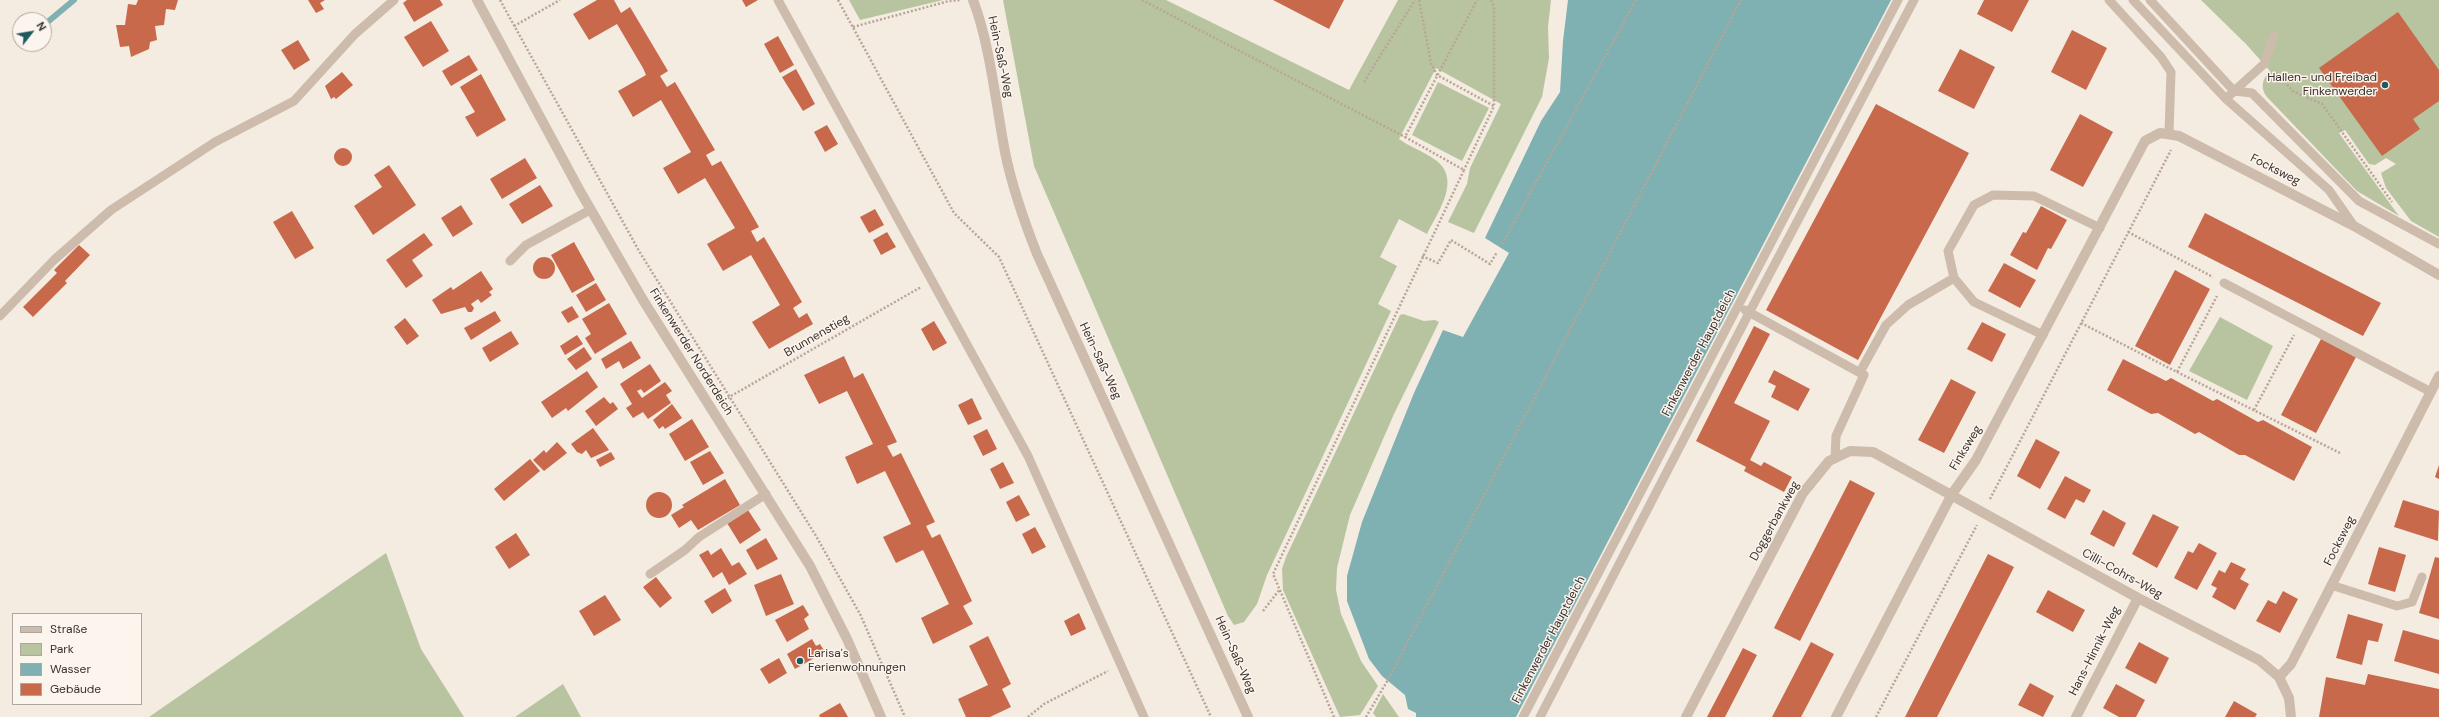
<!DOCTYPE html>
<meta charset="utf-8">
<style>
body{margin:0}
#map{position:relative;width:2439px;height:717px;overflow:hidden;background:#f4ebe1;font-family:"DM Sans",sans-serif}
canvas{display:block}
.legend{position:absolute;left:12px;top:613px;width:130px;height:92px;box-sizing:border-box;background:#fbf5ee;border:1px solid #aea6a0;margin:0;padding:5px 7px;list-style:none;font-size:12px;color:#3b302b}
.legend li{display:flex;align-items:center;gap:8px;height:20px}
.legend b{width:20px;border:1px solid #aea6a0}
.north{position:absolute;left:12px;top:12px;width:40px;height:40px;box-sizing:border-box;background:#fbf5ee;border:1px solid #aea6a0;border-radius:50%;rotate:59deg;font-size:11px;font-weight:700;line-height:16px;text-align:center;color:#3b302b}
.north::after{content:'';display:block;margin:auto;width:14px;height:18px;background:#1f5a5e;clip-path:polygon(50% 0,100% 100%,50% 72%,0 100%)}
</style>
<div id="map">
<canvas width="2439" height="717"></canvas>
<ul class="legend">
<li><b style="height:5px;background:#cdbbac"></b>Straße</li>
<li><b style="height:11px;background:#b8c4a0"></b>Park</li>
<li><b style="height:11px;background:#7fb0b2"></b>Wasser</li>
<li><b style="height:11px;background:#c8694b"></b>Gebäude</li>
</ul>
<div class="north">N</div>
</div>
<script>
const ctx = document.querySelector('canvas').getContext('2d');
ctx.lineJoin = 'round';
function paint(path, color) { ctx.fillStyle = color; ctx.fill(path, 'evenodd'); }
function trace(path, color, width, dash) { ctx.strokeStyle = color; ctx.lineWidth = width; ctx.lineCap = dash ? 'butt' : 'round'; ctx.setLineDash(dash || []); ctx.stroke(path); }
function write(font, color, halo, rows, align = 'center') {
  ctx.font = font + ' "DM Sans",sans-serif'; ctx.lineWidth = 3; ctx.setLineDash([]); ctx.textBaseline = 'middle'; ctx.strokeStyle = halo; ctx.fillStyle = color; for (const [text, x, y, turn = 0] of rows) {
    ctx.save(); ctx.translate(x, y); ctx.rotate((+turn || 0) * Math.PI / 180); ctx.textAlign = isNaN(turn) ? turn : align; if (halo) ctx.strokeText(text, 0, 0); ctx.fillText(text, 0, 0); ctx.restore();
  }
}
paint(new Path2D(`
 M 849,0 L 943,0 L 860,20 Z
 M 1003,0 L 1166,0 L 1349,90 L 1398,0 L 1551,0 L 1548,27 L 1549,58 L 1542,97 L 1474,233 L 1448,222 L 1467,184 L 1470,168 L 1501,104 L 1436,68 L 1399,139 C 1410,147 1423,151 1434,159 C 1463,178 1438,212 1427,234 L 1399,219 L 1380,257 L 1397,266 L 1378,304 L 1391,311 L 1267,575 L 1257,604 L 1244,622 L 1234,625 L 1228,616 L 1034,166 Z
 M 2201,0 L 2439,0 L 2439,237 L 2411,221 L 2386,188 L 2381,173 L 2396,164 L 2386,158 L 2375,165 L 2369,164 L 2345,130 L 2339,133 L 2399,216 L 2357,191 L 2267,97 C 2260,88 2262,79 2270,71 L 2246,44 Z
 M 1438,82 L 1489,108 L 1462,161 L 1412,135 Z
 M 1403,314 L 1424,321 L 1435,320 L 1439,322 L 1394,414 L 1350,515 L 1337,568 L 1336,590 L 1341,614 L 1361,661 L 1378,686 L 1360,715 L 1340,717 L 1283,590 L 1282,569 L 1286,557 L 1400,315 Z
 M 2220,317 L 2273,346 L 2247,400 L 2189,371 Z
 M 386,553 L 421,649 L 464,717 L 149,717 Z
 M 563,684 L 581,717 L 515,717 Z
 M 1383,694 L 1399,717 L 1376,717 L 1373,713 Z`), '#b8c4a0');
paint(new Path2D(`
 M 1568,0 L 1891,0 L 1516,717 L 1416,717 L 1416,713 L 1408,709 L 1405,695 L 1382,676 L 1369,659 L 1347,601 L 1347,576 L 1362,522 L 1414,393 L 1443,330 L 1463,337 L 1509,253 L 1485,238 L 1541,121 L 1560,92 L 1563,41 Z`), '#7fb0b2');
trace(new Path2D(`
 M 44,25 L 74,0`), '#7fb0b2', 6);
paint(new Path2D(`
 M 138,0 L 178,0 L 175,10 L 166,9 L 164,25 L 155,26 L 157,40 L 150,42 L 149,49 L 131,57 L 129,46 L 120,47 L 116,25 L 125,25 L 128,4 L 136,5 Z
 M 308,0 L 325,0 L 320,3 L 324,9 L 316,13 Z
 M 407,0 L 440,0 L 443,5 L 414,22 L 403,3 Z
 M 597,0 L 614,0 L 621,13 L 630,7 L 668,71 L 660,76 L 667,87 L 675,82 L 715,150 L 706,155 L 712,166 L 721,161 L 759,227 L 751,231 L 757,242 L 764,237 L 802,302 L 793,308 L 799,318 L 807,313 L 813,324 L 769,349 L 752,322 L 780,305 L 751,255 L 723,271 L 707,244 L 735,228 L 705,178 L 678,194 L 663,168 L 691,152 L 661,100 L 633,117 L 618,91 L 646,75 L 643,68 L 617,24 L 589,40 L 573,14 Z
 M 742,0 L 758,0 L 746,7 Z
 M 1273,0 L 1344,0 L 1329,29 Z
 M 1984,0 L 2029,0 L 2012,32 L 1977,14 Z
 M 2398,12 L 2439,70 L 2439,101 L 2413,119 L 2420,129 L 2382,156 L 2319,68 Z
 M 431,21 L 449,51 L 423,67 L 404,37 Z
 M 2072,30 L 2107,48 L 2086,90 L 2051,72 Z
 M 778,36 L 794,65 L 780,73 L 764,44 Z
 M 298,40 L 310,60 L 294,70 L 281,50 Z
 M 1960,49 L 1995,67 L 1974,109 L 1938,91 Z
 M 469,55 L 478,70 L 451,86 L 442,71 Z
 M 796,69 L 815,104 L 803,111 L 782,77 Z
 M 342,72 L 353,85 L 336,99 L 334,97 L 331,99 L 325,86 Z
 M 481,74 L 506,120 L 477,137 L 465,117 L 475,112 L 460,87 Z
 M 1876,104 L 1969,153 L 1858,360 L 1766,310 Z
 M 2080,114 L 2113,132 L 2083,187 L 2050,170 Z
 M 827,125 L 838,144 L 825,152 L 814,132 Z
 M334 157a9 9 0 1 1 18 0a9 9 0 1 1-18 0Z
 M 525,158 L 537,178 L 502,199 L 490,179 Z
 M 389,165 L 416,205 L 373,235 L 354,206 L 382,187 L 374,175 Z
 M 540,185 L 553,206 L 522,224 L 509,204 Z
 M 461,205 L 473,224 L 453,237 L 441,218 Z
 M 2041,206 L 2067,220 L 2051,249 L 2048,248 L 2037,270 L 2010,255 L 2023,232 L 2026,233 Z
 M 875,209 L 884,225 L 869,233 L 860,217 Z
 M 292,211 L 314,248 L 295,259 L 273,222 Z
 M 2205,213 L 2381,303 L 2363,336 L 2188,247 Z
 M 887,232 L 896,247 L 881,255 L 873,240 Z
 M 424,233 L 433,245 L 412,260 L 423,276 L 406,288 L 386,260 Z
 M 574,242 L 595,280 L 572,293 L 551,255 Z
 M 79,245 L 90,255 L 65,281 L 67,283 L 33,317 L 23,307 L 57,273 L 54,270 Z
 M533 268a11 11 0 1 1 22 0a11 11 0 1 1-22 0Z
 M 2004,263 L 2036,280 L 2020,308 L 1988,291 Z
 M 2175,270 L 2210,289 L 2170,365 L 2135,346 Z
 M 481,271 L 493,289 L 489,292 L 492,295 L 481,303 L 478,299 L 471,304 L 474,308 L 472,312 L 468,312 L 465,307 L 441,314 L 432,300 L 451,287 L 453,290 Z
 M 596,283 L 606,300 L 586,312 L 576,295 Z
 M 609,303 L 627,334 L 595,354 L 585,338 L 591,334 L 582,319 Z
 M 572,306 L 579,317 L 568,323 L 561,312 Z
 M 495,311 L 501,321 L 471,340 L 464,328 Z
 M 405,318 L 419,336 L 407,345 L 394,327 Z
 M 934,321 L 947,343 L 933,351 L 921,329 Z
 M 1982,322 L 2006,334 L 1992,362 L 1967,349 Z
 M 1754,326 L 1770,334 L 1734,403 L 1770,421 L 1750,460 L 1761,466 L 1764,462 L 1792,477 L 1784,492 L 1744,471 L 1746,467 L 1696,441 Z
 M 511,331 L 519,344 L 490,362 L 482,348 Z
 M 577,335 L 583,344 L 565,355 L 560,346 Z
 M 2321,339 L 2356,357 L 2316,433 L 2281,415 Z
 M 631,341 L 641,358 L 623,369 L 619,361 L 606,369 L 601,359 Z
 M 584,347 L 592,359 L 576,370 L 567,359 Z
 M 844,356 L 854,378 L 863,373 L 897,442 L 887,446 L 893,457 L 901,453 L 935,522 L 926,526 L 932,538 L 940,534 L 972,601 L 963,606 L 973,624 L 933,644 L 921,618 L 949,604 L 923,550 L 896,563 L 883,537 L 911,524 L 885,471 L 857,484 L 845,457 L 873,444 L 847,391 L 819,404 L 804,375 Z
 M 2123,359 L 2166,381 L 2171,378 L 2213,401 L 2217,399 L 2258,422 L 2263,420 L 2312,447 L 2294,481 L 2245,455 L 2239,455 L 2199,432 L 2195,434 L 2158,413 L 2151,414 L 2107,390 Z
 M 650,364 L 661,381 L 644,393 L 641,389 L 637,391 L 642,398 L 665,382 L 672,391 L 666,395 L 671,403 L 648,419 L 643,412 L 633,418 L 626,408 L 632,404 L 620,384 Z
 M 1774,370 L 1810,389 L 1798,411 L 1771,397 L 1776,386 L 1768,382 Z
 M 587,371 L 598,387 L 568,411 L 566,408 L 552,418 L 541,402 Z
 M 1951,379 L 1976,392 L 1944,453 L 1918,440 Z
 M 604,397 L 610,404 L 613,402 L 618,409 L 596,426 L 585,411 Z
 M 972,398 L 982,419 L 968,425 L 958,405 Z
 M 672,404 L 682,418 L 665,429 L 663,426 L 659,429 L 653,420 Z
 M 692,419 L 709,447 L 685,461 L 669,434 Z
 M 593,428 L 609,450 L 591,458 L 586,450 L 582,454 L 577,452 L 571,444 Z
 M 987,429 L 997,449 L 983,456 L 973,436 Z
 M 2036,439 L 2060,452 L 2040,489 L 2017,476 Z
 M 557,442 L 567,453 L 544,471 L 533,460 L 544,450 L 546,453 Z
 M 710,451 L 724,473 L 703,485 L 690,462 Z
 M 611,452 L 615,459 L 600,467 L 596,460 Z
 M 530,459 L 540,471 L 504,501 L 494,489 Z
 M 1003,462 L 1014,483 L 1000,489 L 990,469 Z
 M 2439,465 L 2439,479 L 2435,477 Z
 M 2065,476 L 2091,490 L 2084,503 L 2076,499 L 2065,519 L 2047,509 Z
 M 725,479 L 740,505 L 698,530 L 691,520 L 679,528 L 671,515 L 684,507 L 682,505 Z
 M 1850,480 L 1875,493 L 1800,641 L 1774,628 Z
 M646 505a13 13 0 1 1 26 0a13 13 0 1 1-26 0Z
 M 1019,495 L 1030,515 L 1016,522 L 1006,502 Z
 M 2403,500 L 2439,511 L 2438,541 L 2394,527 Z
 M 748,510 L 761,530 L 740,544 L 727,523 Z
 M 2103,510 L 2126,523 L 2114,547 L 2090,534 Z
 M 2153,514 L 2179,527 L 2157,568 L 2132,554 Z
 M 1035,527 L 1046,547 L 1032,554 L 1022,534 Z
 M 516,533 L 530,555 L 509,569 L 495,547 Z
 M 766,538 L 778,559 L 757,570 L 746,550 Z
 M 2199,543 L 2217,553 L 2197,590 L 2174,578 L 2188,551 L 2193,553 Z
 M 2379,547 L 2406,555 L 2395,592 L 2368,584 Z
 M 721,548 L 732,566 L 739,562 L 747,574 L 729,585 L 722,572 L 713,578 L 699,555 L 708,550 L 711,555 Z
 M 1988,554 L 2014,567 L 1937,717 L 1905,717 Z
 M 2435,557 L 2439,558 L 2439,619 L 2419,613 Z
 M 2231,562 L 2246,569 L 2240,579 L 2249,584 L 2235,610 L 2212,597 L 2217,588 L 2211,585 L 2219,570 L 2225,573 Z
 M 781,574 L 794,604 L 766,616 L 754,585 Z
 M 656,577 L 672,598 L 660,608 L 643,587 Z
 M 725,588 L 732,601 L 712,614 L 704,601 Z
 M 2048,590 L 2085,610 L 2073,632 L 2036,612 Z
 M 2283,591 L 2298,599 L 2280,633 L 2256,621 L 2268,600 L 2276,604 Z
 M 605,595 L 621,620 L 594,636 L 579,611 Z
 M 803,605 L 809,615 L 804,619 L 809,629 L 787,642 L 775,620 Z
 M 1079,613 L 1086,629 L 1071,636 L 1064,621 Z
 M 2348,614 L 2383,624 L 2378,642 L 2368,640 L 2362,665 L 2336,658 Z
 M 2403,630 L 2439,640 L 2439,674 L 2394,661 Z
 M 988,636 L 1011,684 L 1002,689 L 1011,707 L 990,717 L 966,717 L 958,699 L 988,685 L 969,646 Z
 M 812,639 L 816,646 L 820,644 L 825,652 L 795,669 L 787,654 Z
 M 1811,642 L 1834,654 L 1801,717 L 1772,717 Z
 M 2139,642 L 2169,658 L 2156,684 L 2125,668 Z
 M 1743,648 L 1757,655 L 1725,717 L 1707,717 Z
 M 779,658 L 787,673 L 769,684 L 760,669 Z
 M 2368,674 L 2439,689 L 2439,717 L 2319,717 L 2326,677 L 2365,685 Z
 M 2030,683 L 2054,696 L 2043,717 L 2018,705 Z
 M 2116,684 L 2145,700 L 2136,717 L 2119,717 L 2103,708 Z
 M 2234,701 L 2257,714 L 2255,717 L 2225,717 Z
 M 840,703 L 848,717 L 820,717 L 819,715 Z`), '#c8694b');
trace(new Path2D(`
 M 500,0 L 639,251 L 816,536 L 860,614 L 905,717
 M 838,0 L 954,213 L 999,257 L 1211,717
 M 1142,0 L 1405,137
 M 1419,0 L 1431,63 L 1437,75 L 1494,106 L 1464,170
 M 1491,0 L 1494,7 L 1494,105
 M 514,26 L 560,0
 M 853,27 L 949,1 L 960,0
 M 2276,73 L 2294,92 L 2322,104 L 2392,202
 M 1364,82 L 1415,0
 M 2128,232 L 2213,277
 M 1502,244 L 1636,0
 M 1422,256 L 1438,263 L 1451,240 L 1490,264 L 1497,252
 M 2081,323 L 2177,372 L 2217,296
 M 2177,372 L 2340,453
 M 724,400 L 921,287
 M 2254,410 L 2294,335
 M 1990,499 L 2171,150
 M 1263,611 L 1280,589
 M 1028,717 L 1044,704 L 1108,671
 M 1334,717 L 1273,574 L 1464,170 L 1405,137 L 1477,0
 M 1366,717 L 1389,678 L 1741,0
 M 1876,717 L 1977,525`), '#b9a596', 2.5, [2, 2]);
trace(new Path2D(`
 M 778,0 L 1028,456 L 1144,717
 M 2109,0 L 2161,57 L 2171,72 L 2169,133
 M 2133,0 L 2226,99 L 2234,91 L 2252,93 L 2359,201 L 2439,244
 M 2150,0 L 2234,91 L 2264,64 L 2274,36
 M 2226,99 L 2329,190 L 2354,226
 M 510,261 L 526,245 L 590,210
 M 2224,283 L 2431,392
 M 1745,310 L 1864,375 L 1836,436 L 1835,458
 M 0,316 L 54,260 L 111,210 L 215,142 L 294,101 L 355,34 L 394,0
 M 2043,335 L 1974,302 L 1954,278 L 1948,251 L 1974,205 L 1993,195 L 2034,196 L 2100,228
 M 1860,372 L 1886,325 L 1908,305 L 1954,278
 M 650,574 L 685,550 L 699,537 L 766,494
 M 2331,585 L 2397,606 L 2412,602 L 2422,577
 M 1523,717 L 1898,0
 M 1540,717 L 1749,313 L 1914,0`), '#cdbbac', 9);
trace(new Path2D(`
 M 973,0 C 990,44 996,105 1005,152 C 1012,187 1024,221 1037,254 L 1248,717
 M 1686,717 L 1803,493 L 1829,461 L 1850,451 L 1873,452 L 2138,598 L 2259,660 L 2279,677
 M 1836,717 L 1952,494 L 1976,460 L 2145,141 L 2160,133 L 2179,136 L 2354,226 L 2439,275
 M 2076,717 L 2138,598
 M 2291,717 L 2289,698 L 2279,677 L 2291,664 L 2439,376`), '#cdbbac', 10);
trace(new Path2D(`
 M 477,0 L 580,191 L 643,300 L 810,566 L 847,639 L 881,717`), '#cdbbac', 10);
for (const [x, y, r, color] of [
 [2385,85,4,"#1f5a5e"],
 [800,661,4,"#1f5a5e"]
]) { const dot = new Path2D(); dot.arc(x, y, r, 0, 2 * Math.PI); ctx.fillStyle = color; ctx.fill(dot); trace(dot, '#fbf5ee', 1.5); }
write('12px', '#3b302b', '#fbf5ee', [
 ["Hein-Saß-Weg",1000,57,78],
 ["Focksweg",2275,170,27],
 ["Brunnenstieg",817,336,-30],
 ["Finkenwerder Norderdeich",691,352,58],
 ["Finkenwerder Hauptdeich",1699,353,-62],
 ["Hein-Saß-Weg",1100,361,65],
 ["Finksweg",1966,448,-59],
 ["Doggerbankweg",1775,521,-61],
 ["Focksweg",2340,541,-63],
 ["Cilli-Cohrs-Weg",2122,574,29],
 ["Finkenwerder Hauptdeich",1549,640,-62],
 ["Hans-Hinnik-Weg",2095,651,-63],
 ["Hein-Saß-Weg",1235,655,66]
]);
write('12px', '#3b302b', '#fbf5ee', [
 ["Hallen- und Freibad",2377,78],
 ["Finkenwerder",2377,92],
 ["Larisa's",808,654,"left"],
 ["Ferienwohnungen",808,668,"left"]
], 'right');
</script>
